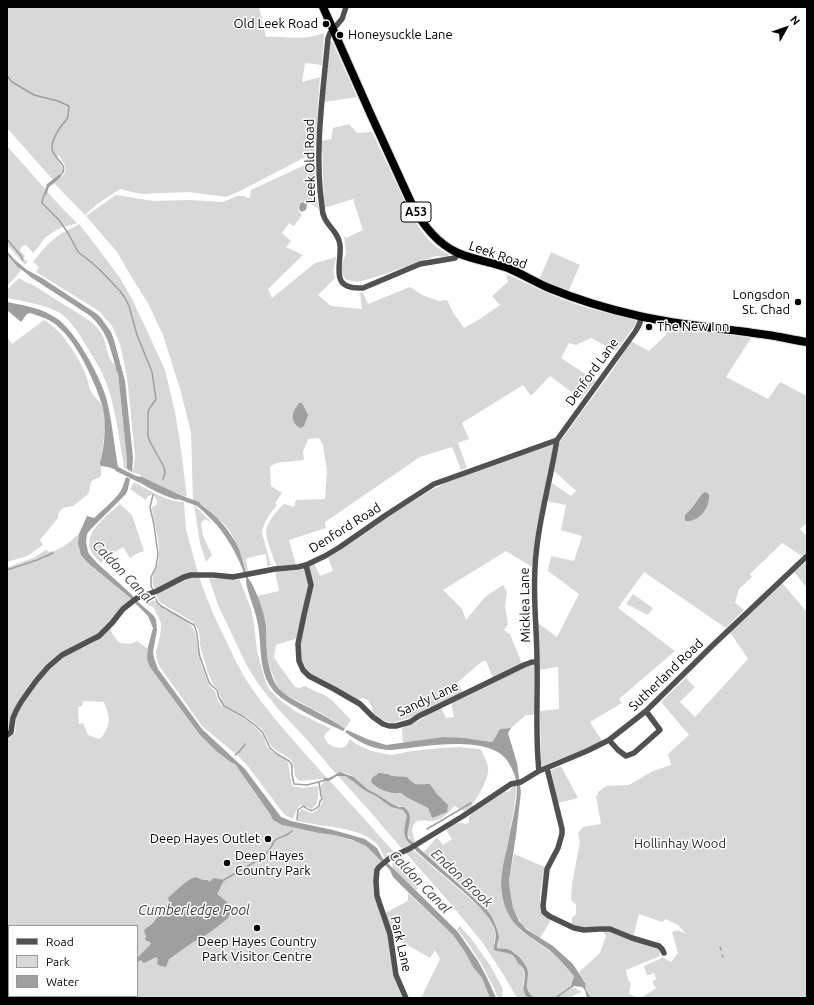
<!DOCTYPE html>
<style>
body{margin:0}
#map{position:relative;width:814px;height:1005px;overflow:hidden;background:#fff;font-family:Ubuntu,sans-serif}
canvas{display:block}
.frame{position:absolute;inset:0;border:8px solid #000;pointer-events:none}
.legend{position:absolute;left:8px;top:925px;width:130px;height:72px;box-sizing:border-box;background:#fff;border:1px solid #999;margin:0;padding:5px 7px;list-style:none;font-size:12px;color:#000}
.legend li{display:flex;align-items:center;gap:8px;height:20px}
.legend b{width:20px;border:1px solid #999}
.north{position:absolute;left:766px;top:8px;width:40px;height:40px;-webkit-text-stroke:3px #fff;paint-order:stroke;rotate:50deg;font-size:11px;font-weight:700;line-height:16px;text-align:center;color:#000}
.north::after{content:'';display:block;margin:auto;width:14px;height:18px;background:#000;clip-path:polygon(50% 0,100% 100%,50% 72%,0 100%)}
</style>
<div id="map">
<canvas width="814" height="1005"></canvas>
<div class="frame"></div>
<ul class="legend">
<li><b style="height:5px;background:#515151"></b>Road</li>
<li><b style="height:11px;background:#d8d8d8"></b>Park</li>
<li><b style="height:11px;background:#9f9f9f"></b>Water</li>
</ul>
<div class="north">N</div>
</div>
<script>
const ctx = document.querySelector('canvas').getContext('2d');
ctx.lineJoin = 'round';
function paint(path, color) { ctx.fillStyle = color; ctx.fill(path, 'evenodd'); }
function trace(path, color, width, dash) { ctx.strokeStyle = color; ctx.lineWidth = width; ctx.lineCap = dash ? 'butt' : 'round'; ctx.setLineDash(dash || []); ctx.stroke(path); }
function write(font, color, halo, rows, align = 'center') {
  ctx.font = font + ' Ubuntu,sans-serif'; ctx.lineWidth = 3; ctx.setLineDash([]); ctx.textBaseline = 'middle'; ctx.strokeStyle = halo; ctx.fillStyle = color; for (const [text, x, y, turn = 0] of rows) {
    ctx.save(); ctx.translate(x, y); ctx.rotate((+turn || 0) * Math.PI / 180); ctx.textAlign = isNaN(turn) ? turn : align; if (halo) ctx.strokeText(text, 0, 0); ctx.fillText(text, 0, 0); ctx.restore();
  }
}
paint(new Path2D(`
 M 7,7 L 259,7 L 266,37 C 287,36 304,41 324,33 L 322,65 L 305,63 L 302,82 L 320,77 L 315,152 L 242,190 L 226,197 L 189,192 L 141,194 L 120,189 L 118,191 L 115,192 L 96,205 L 85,215 L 55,184 L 53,185 L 52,184 C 60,178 69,174 64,164 C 62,160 61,158 59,155 L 57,157 C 59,162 62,165 63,171 L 60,174 L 53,180 L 7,128 Z
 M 332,41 L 357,97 L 324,102 L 330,42 Z
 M 349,124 L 357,133 L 372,132 L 412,216 C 421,231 432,248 449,254 L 448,257 L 436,256 L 376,277 L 357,282 L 347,280 L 343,276 L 341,268 L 346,253 L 344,236 L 346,238 L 363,230 L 353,199 L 324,208 L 322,141 L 331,139 L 333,128 Z
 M 7,146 L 61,207 L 77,223 C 71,226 64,225 59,229 C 54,231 49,235 45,238 C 41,243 38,248 33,253 L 26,245 L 22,246 L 20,250 L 25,256 L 23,259 L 28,261 L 25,265 L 7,245 Z
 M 315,161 C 316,174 314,199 320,210 L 313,205 L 300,201 L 298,210 L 302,215 L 294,226 L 289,223 L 282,233 L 291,241 L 286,247 L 303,255 L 268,289 L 272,298 L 315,263 L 336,257 C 335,264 332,272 335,278 L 318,295 L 331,306 L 362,309 L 360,293 L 363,293 L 368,304 L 410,287 L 422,295 L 439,301 L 447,300 L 454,314 L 464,328 L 480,319 L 500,305 L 492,296 L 508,282 L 506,274 C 537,288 566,303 599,311 C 608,314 631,316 637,322 L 636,324 L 616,351 L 591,338 L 576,345 L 569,343 L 561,358 L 596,381 L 581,399 L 550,376 L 531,396 L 523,385 L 462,423 L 469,439 L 458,443 L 467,468 L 461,470 L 452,447 L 420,457 L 325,522 L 326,528 L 289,540 L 296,565 L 277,566 L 276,565 C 273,557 266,539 266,531 C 267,522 278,509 284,504 L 294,507 L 296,500 L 325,499 L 327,470 L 323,445 L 319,438 L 308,439 L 303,452 L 304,460 L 276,463 L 270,467 L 271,486 L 282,493 L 275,503 L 277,505 C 270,514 263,522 262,533 L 271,565 L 267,566 L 266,554 L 247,558 L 246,559 L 248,571 L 246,572 C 239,556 237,537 224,524 C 218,519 210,510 203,506 C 199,504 195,503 193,500 L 191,433 L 181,392 L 163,335 L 148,303 L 134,281 L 117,252 L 86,216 L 116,195 L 153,201 L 188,200 L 223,202 L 237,196 L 244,196 L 248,198 L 250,197 L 251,190 L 311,162 Z
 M 79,224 L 97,247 L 120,278 L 132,299 L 148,333 L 165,370 L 175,412 L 180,442 L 187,497 L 185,496 L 184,497 L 141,477 L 141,475 L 132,472 L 134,466 L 135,455 L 127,377 L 120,344 L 112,326 L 99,311 L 36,272 L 39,267 L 33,262 C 41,251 50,241 62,233 C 67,230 73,228 79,224 Z
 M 551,252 L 580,265 L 568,292 L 539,280 Z
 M 7,254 L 21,269 L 19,273 L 7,286 Z
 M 19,278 L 29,284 L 30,283 L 90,321 C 96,326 101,331 104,339 C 107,347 108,361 115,365 L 116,370 L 118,373 L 127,460 L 127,469 L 124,468 L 123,461 C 118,433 115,402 103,375 C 99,366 93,357 88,349 C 81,336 72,322 60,313 C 47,305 22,301 7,298 L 7,290 Z
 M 44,320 C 62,330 78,356 86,375 C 88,381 89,388 92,393 C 94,398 101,402 103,407 C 108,421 102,447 101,462 C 100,467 103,471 100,477 C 86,482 93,484 88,494 C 86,496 76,504 73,506 C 70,507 66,507 63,508 L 59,512 L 58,518 L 40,540 L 43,545 L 27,556 L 7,562 L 7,337 L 12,344 Z
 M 669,327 L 698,330 L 751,338 L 726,377 L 768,399 L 780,382 L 807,396 L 807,523 L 800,529 L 807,536 L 807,551 L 802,556 L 782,543 L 750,574 L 752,577 L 739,589 L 735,603 L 744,610 L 726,628 L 644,572 L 618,608 L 675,651 L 619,699 L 622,703 L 590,722 L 602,741 C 583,751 563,757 543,766 L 541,764 L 540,711 L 559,709 L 559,706 L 558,667 L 539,670 L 538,623 L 557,637 L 579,594 L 548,571 L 551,556 L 574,561 L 582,536 L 561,530 L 566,505 L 547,501 L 552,483 L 571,496 L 576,491 L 554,471 L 560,442 L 564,436 L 612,371 L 631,341 L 649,351 L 665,336 Z
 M 554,444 L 547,480 L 537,524 L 532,567 L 506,551 L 443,590 L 462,609 L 466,620 L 485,597 L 503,585 L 507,592 L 505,606 L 508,624 L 504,630 L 510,634 L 522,664 L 493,678 L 486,661 L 483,661 C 474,667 467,675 458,682 L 463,694 L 412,717 L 392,723 L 385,721 L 375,715 L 373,712 L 372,707 L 368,700 L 363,698 L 358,700 C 342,691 317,681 305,669 C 292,657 307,616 309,601 C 311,590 309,578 308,567 L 314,563 L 320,576 L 333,571 L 328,557 L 341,550 L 384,519 L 433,489 L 447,482 Z
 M 134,482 C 149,490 166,502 184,502 L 186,530 L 198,573 L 155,591 C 153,586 152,580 153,575 C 154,571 157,568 158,564 C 162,545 154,526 152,507 L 156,505 C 158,500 156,497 152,495 L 148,496 L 146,500 L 130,489 Z
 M 120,504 L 132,515 L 144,551 L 136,554 L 130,558 L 123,547 L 115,552 L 114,551 L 101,563 C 97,559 91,554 90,548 C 85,531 109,514 120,504 Z
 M 194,505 L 212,523 L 205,519 L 201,523 L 203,536 L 212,555 L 206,562 L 200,543 Z
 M 79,534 L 78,544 L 81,555 L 88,563 L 132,600 L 98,635 L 61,653 L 18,701 L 13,713 L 7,732 L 7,567 L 11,566 L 35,557 L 47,549 L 48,552 C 61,551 70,541 79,534 Z
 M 807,561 L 807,588 L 794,572 Z
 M 305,568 L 309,587 L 298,638 L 276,645 L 274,657 L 279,665 L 295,687 L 299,688 L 305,686 L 319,693 L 323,694 L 333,701 L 351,720 L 345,729 L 326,716 L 283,693 L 277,686 L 270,668 L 267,653 L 267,634 L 266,624 L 257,596 L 279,591 L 275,571 L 301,570 Z
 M 191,577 L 199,577 C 207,600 217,623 228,645 C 235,660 243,676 253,690 C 274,720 302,750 327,778 L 300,781 C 291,775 297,770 292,762 C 288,755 278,753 272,747 C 268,743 267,736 263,731 C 255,720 236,712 224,705 L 222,702 L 218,689 L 214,686 L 208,673 L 200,645 L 200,638 L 198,629 L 193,622 L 161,603 L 158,599 L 156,593 L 183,580 Z
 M 209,578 L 240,580 L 251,609 L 254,624 L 257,651 L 265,680 L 269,689 L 281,701 L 295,711 L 331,729 L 325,734 L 324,737 C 328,746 333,747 342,748 L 346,746 L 350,739 L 356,744 L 371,751 L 391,755 L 412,751 L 441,748 L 459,747 L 481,749 C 483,755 487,761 488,767 C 490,778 478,796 472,805 L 474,807 L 464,811 L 454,806 C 449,813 442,819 434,821 C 426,822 415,816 412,829 C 412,832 414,838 415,841 L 413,843 C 405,835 408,829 410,819 L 404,807 C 392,806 385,799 376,793 C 372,791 368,790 365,788 C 362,786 361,783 359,781 C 353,775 343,770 336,774 L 309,742 L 279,710 L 259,685 L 247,666 L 218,605 ZM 384,773 L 388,774 L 392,776 L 402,777 L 411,782 L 418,785 L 430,784 L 437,794 L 432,818 L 428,808 L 406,797 L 401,793 C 394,794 390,793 384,789 Z
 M 782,583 L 807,612 L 807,660 L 806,661 L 807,661 L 807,998 L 641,998 L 656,988 L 652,982 L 656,979 L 654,973 L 651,974 L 651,975 L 647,975 L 644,966 L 660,959 L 662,957 L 671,962 L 678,953 L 672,932 L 678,930 L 686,934 L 678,925 L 666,919 L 662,922 L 639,914 L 633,937 L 611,927 L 599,926 L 583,928 L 572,925 L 572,918 L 576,914 L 576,905 L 571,900 L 572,884 L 580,842 L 578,833 L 583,827 L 601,824 L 596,796 L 598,795 L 598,792 L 606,786 L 629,785 L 653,771 L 671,765 L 668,754 L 689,735 L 661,702 L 686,678 L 695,687 L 680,702 L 695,717 L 748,659 L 730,632 Z
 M 633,594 L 653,608 L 648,615 L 626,604 Z
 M 150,597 L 166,611 L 167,610 L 171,612 L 185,620 L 191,625 L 194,630 L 196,638 L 198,651 L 201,664 L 210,687 L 215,691 L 218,701 L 222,706 L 250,722 L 256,728 L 264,737 L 266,745 L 270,750 L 288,762 L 292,786 L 302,788 L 318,786 L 319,787 C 316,796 321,801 312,809 C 308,808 305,805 300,805 L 296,811 L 293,819 L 285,815 L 280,809 L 247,765 L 237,755 L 202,726 L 160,667 L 157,661 L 156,652 L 160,636 L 161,628 L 161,623 L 154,608 L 152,606 L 150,606 L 143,601 L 143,600 Z
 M 110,628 L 111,631 L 118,642 C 125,644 130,645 137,641 L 148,649 C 147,656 148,663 152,670 L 200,735 L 216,751 L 232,763 L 235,764 L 270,814 L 273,820 L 282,825 L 319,833 L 334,835 L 358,842 L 366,846 L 382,862 L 377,865 L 375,896 L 385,913 L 406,902 L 408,900 L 408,893 L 453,935 L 465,952 L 473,967 L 482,978 L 490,998 L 421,998 L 440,959 L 435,950 L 430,958 L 402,942 L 394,934 L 391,933 L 395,975 L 405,998 L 7,998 L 7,738 L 15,733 C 16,724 15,718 18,710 L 44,674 L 62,657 L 93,643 ZM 83,701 L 104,702 C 108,714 112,720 105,732 C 103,735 103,737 99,739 L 88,735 L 83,723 L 79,724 L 78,707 L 82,706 ZM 9,926 L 137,926 L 137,996 L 9,996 Z
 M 534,665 L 535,713 L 533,715 L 526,715 L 511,728 L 500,729 L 493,741 L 491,742 L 477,740 L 443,737 L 403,743 L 402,728 L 418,721 L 441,707 L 446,718 L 454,717 L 452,707 L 452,701 L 523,667 Z
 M 561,766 L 578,798 L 558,803 L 551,770 Z
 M 338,776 L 345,776 L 354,782 L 364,790 L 376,796 L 391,807 L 403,810 L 407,816 L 406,839 L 411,846 L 403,850 L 367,808 Z
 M 325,781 L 330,781 L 395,853 L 391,854 L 388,852 L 386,854 L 387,856 L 386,859 L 385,858 C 383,855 381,850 379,847 C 365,826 320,827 297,821 L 299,812 L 302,809 L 308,812 L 313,813 C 318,809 324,804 322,797 C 321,792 320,789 322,784 Z
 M 517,784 L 514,809 L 503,869 L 501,883 L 501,893 L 503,901 L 510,916 L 520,930 L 556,956 L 574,976 L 571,986 L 554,998 L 534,998 C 524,989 527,984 528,971 L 515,953 L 506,949 L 497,948 L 497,947 L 499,938 L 485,908 L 483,907 L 443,869 L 423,853 L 437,837 L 443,845 L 452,839 L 446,830 C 453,826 457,820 465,824 L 469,823 L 469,817 L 471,814 L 505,791 L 507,792 L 510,791 L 512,787 Z
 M 412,849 L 483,910 L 492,923 L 496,934 L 494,944 L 498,952 C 511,951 511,955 519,963 C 522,967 524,969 524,974 C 525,977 523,980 523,983 C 523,988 525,995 528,998 L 517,998 L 503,974 L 482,942 L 450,903 L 406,853 Z
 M 514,854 L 545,867 C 543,878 536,905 543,914 C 545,917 548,918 551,920 L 540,938 L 522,925 L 513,908 L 510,890 L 509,881 Z
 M 392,862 C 400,870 412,880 418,889 L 416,890 L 393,868 Z
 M 460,926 L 473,941 L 490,965 L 503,989 L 502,998 L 498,998 C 488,973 474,950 457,929 Z
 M 610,930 L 656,947 C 660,950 661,951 660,956 L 626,970 L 628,980 L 631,983 L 629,994 L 638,998 L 591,998 L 586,990 L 585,983 L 579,972 L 600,953 L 606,936 L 603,931 Z
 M 573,987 L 582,992 L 568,998 L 557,998 Z`), '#d8d8d8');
paint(new Path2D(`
 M 60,174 L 61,177 L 49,187 L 46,195 L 44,194 L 47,184 Z
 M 302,202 L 307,204 L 306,210 L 301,212 L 299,209 L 300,203 Z
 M 7,251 L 15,260 L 27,270 L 42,278 L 97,314 L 101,318 L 111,332 L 114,340 L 125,381 L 133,458 L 132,472 L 127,469 L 127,460 L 118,373 L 116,370 L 116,368 C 110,347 107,330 89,315 L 32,278 L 17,266 L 7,254 Z
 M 7,302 C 21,305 38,307 51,315 C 63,321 71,332 79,343 C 90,360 99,377 106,397 C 112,420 114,444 118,467 L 123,470 L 122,472 L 108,467 L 101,466 L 100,463 C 104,448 106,430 104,414 C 103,405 99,397 96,388 C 87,366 74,339 55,324 C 48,318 38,316 30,313 L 27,314 L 21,322 L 7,310 Z
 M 299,403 L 302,403 L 308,415 L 304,426 L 301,428 C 294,426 291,418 294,411 C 295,408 298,406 299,403 Z
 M 135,476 L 142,477 L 180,495 L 184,497 L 184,499 C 181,499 177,500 174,499 C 165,496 141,485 134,478 Z
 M 126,477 L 130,479 L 128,489 L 126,494 L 90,530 L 87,534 L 86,542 L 88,552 L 90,555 L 97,563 L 131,594 L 136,600 L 154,616 L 156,620 L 157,630 L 153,652 L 154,658 L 158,669 L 202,729 L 245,769 L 281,817 L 291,821 L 333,830 L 365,839 L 377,848 L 383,859 L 397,872 L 458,932 L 478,961 L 488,980 L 496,998 L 490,998 L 482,978 L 473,967 L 465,952 L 453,935 L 406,890 L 393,877 L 390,870 L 366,846 L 353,840 L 334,835 L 319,833 L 282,825 L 273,820 L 270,814 L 235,764 L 232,763 L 216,751 L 200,735 L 152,670 L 149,665 L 147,658 L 148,647 L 153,628 L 148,616 L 129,597 L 88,563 L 81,555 L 78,544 L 79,534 L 87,516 L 94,518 C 102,510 113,502 120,492 C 123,488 124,482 126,477 Z
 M 705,492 L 709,494 C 710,508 700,522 685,521 L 685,515 L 692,508 L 702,494 Z
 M 194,501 C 213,510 230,530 239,549 C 242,558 244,568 248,578 C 250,581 252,583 253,586 C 259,598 264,613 266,626 C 267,635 266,644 267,653 C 268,664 271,676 276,685 C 284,697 307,706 319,713 C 328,718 337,723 345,729 L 343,731 C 325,723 307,714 289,703 C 283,699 277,695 273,690 C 258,671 262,646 258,625 C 256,612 250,599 247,587 C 246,584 246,581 246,578 C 244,573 242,568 240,563 C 232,545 222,529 208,516 C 203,511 199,507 194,504 Z
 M 511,728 L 508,733 L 517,763 L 521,792 L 516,835 L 509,881 L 510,890 L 513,908 L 519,921 L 526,929 L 553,946 L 573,964 L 585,983 L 586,990 L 591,998 L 587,998 L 585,990 L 582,987 L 574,986 L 557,998 L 554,998 L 571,986 L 574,976 C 566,967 559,958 549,950 C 528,934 511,929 503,900 C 498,882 504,862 508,843 C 511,825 517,806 517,787 C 517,780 514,773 511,767 C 509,764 508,761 506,759 C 486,734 420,747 392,750 C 374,750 360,743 345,732 L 347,730 L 367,739 L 386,745 L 443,737 L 464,738 L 491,742 L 493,741 L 500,729 Z
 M 340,772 L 354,777 L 367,789 L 377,794 L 392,804 L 399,807 L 404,807 C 416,818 406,824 408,838 C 433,862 459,883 483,907 C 490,910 499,931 499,938 C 498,942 497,944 497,948 C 502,949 506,948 510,950 C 517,954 527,964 528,972 C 528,985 523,987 534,998 L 528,998 C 518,988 529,978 523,968 C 521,965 520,965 518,963 C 516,960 515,957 512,955 C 506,951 500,953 494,950 C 494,944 496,939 496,934 C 494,907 424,865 406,839 C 403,832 405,824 407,816 L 403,810 L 391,807 L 376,796 L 364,790 L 354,782 L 345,776 L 337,776 L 329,781 L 325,781 L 323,778 L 329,778 Z
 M 379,773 L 388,774 L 392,776 L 407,777 C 415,787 419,784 430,784 L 437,794 L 448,805 L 447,812 L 435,817 L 432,818 L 428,808 L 406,797 L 401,793 C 390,794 379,790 371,782 L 372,778 Z
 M 195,877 L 203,880 L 208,880 L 209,882 L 214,878 L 224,880 L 217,894 L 227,902 L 231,911 L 228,918 L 222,923 L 206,935 L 193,942 L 169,959 L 166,967 L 161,966 L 157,964 L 158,959 L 156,957 L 144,963 L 141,960 L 137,962 L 137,958 L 151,944 L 150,942 L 145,940 L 146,936 L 144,930 L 152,924 L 168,904 L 169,901 L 168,898 C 176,891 185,881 195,877 Z
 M 9,971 L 9,996 L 69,996 L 68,998 L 7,998 C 7,989 7,979 9,971 Z`), '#9f9f9f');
trace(new Path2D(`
 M 7,76 L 12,82 L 34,95 L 58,101 L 69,106 C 68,110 69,116 67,119 C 65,122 63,124 61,126 C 57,132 52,140 52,147 C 51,159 72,164 60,176
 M 45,193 L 43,198 L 42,203 L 59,220 L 68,233 L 78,252 L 91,262 L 100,270 L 120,291 L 125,298 L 129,306 L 137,335 L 152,372 L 156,399 L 149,409 L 148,413 L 148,436 L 150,442 L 164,467 L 165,473 L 163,479
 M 7,239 L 21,256 L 23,260
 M 7,570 L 37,560 L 53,553
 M 153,590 L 151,586 L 151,577 L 156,567 L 158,554 L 154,525 L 150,507 L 153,495
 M 154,594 L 157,602 L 161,606 L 194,625 C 199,634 197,646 200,657 C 203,665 206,674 209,682 L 211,685 L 217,690 L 219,698 L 224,706 L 244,717 L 255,725 L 263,733 L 270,748 L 277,754 L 289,761 L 292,765 L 292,774 L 294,784 L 307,785 L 326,780
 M 235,755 L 239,752 L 245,744
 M 297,820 L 298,810 L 303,806 C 311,811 310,813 319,806 L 320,801 L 322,799 C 319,792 321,789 319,783
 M 427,829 L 471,803
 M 222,881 L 253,863 C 262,859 271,850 274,841 C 280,836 286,837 292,831
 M 720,947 L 721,950
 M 722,955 L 723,957`), '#9f9f9f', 1.5);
trace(new Path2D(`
 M 117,469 L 139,480
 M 179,497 L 198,504`), '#9f9f9f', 4.5);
const highway = new Path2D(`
 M 323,7 L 371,115 L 414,209 C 425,227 438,244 458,253 C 474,260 492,262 508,268 C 522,274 535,282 549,288 C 578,300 608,309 639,316 C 681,326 725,328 768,335 C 781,337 794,340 807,342`);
trace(highway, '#dbdbdb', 10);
trace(new Path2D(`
 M 346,7 L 342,19 L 330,33 L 328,38 C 323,94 314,151 322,207 C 322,211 323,215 325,219 C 330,228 339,234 340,245 C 342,265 328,290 363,288 L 420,264 L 455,258 L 459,253
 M 306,565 L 311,585 L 304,615 L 298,644 L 299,661 L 303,670 L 309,676 L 334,689 L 360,704 L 373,717 L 383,724 L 389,726 L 396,726 L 410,722 L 419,716 L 524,665 L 532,662 L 537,662
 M 7,735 L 11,732 L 13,718 L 16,711 L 21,702 L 36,681 L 48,667 L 62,655 L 99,636 L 112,623 L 123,609 L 137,598 L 157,591 L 184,577 L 191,575 L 213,575 L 233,577 L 275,569 L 298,567 L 306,565 L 325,556 L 340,547 L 386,515 L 434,484 L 557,440
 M 609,740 L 618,750 L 626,756 L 634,753 L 660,730 L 646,711
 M 547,768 L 562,829 L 562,834 L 558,848 L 547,869 L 543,906 L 544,912 L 549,916 L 574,928 L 584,930 L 599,929 L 610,929 L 632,938 L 659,946 L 662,949 L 664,953
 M 539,771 C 535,735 538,698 537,662 C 537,631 533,599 535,568 C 537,525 550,483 557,440 L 635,332 C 638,327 642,322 640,316
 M 406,998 L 396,975 L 390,934 L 377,896 L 376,881 L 377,870 L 379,867 L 391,857 L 409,849 L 463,816 L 511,784 L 521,782 L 539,771 L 587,751 L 609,740 L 646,711 L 712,646 L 807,556`), '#515151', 5.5);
trace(highway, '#000', 8);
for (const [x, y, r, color] of [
 [326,24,4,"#000"],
 [340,35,4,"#000"],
 [798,302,4,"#000"],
 [649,327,4,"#000"],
 [268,839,4,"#000"],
 [227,863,4,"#000"],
 [257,928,4,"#000"]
]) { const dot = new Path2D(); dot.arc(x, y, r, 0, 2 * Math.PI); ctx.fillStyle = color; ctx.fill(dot); trace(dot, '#fff', 1.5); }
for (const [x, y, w] of [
 [416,212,30]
]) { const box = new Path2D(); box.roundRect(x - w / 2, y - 10, w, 20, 3); ctx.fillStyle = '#fff'; ctx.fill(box); trace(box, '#000', 1); }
write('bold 12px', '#000', null, [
 ["A53",416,212]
]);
write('13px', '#000', '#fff', [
 ["Old Leek Road",318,24],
 ["Honeysuckle Lane",348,35,"left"],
 ["Longsdon",790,295],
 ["St. Chad",790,310],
 ["The New Inn",657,327,"left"],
 ["Deep Hayes Outlet",260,839],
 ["Deep Hayes",235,856,"left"],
 ["Country Park",235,871,"left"],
 ["Deep Hayes Country",257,942,"center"],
 ["Park Visitor Centre",257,957,"center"]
], 'right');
write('13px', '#000', '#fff', [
 ["Leek Old Road",310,161,-91],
 ["Leek Road",498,255,19],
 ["Denford Lane",592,372,-54],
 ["Denford Road",345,528,-32],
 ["Micklea Lane",525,605,-91],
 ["Sutherland Road",666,675,-44],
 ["Sandy Lane",428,699,-25],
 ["Park Lane",401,944,77]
]);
write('13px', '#2f2f2f', '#fff', [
 ["Hollinhay Wood",680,844]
]);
write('italic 14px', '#404040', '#fff', [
 ["Caldon Canal",123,572,46],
 ["Endon Brook",462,878,43],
 ["Caldon Canal",420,882,46],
 ["Cumberledge Pool",194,910]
]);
</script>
